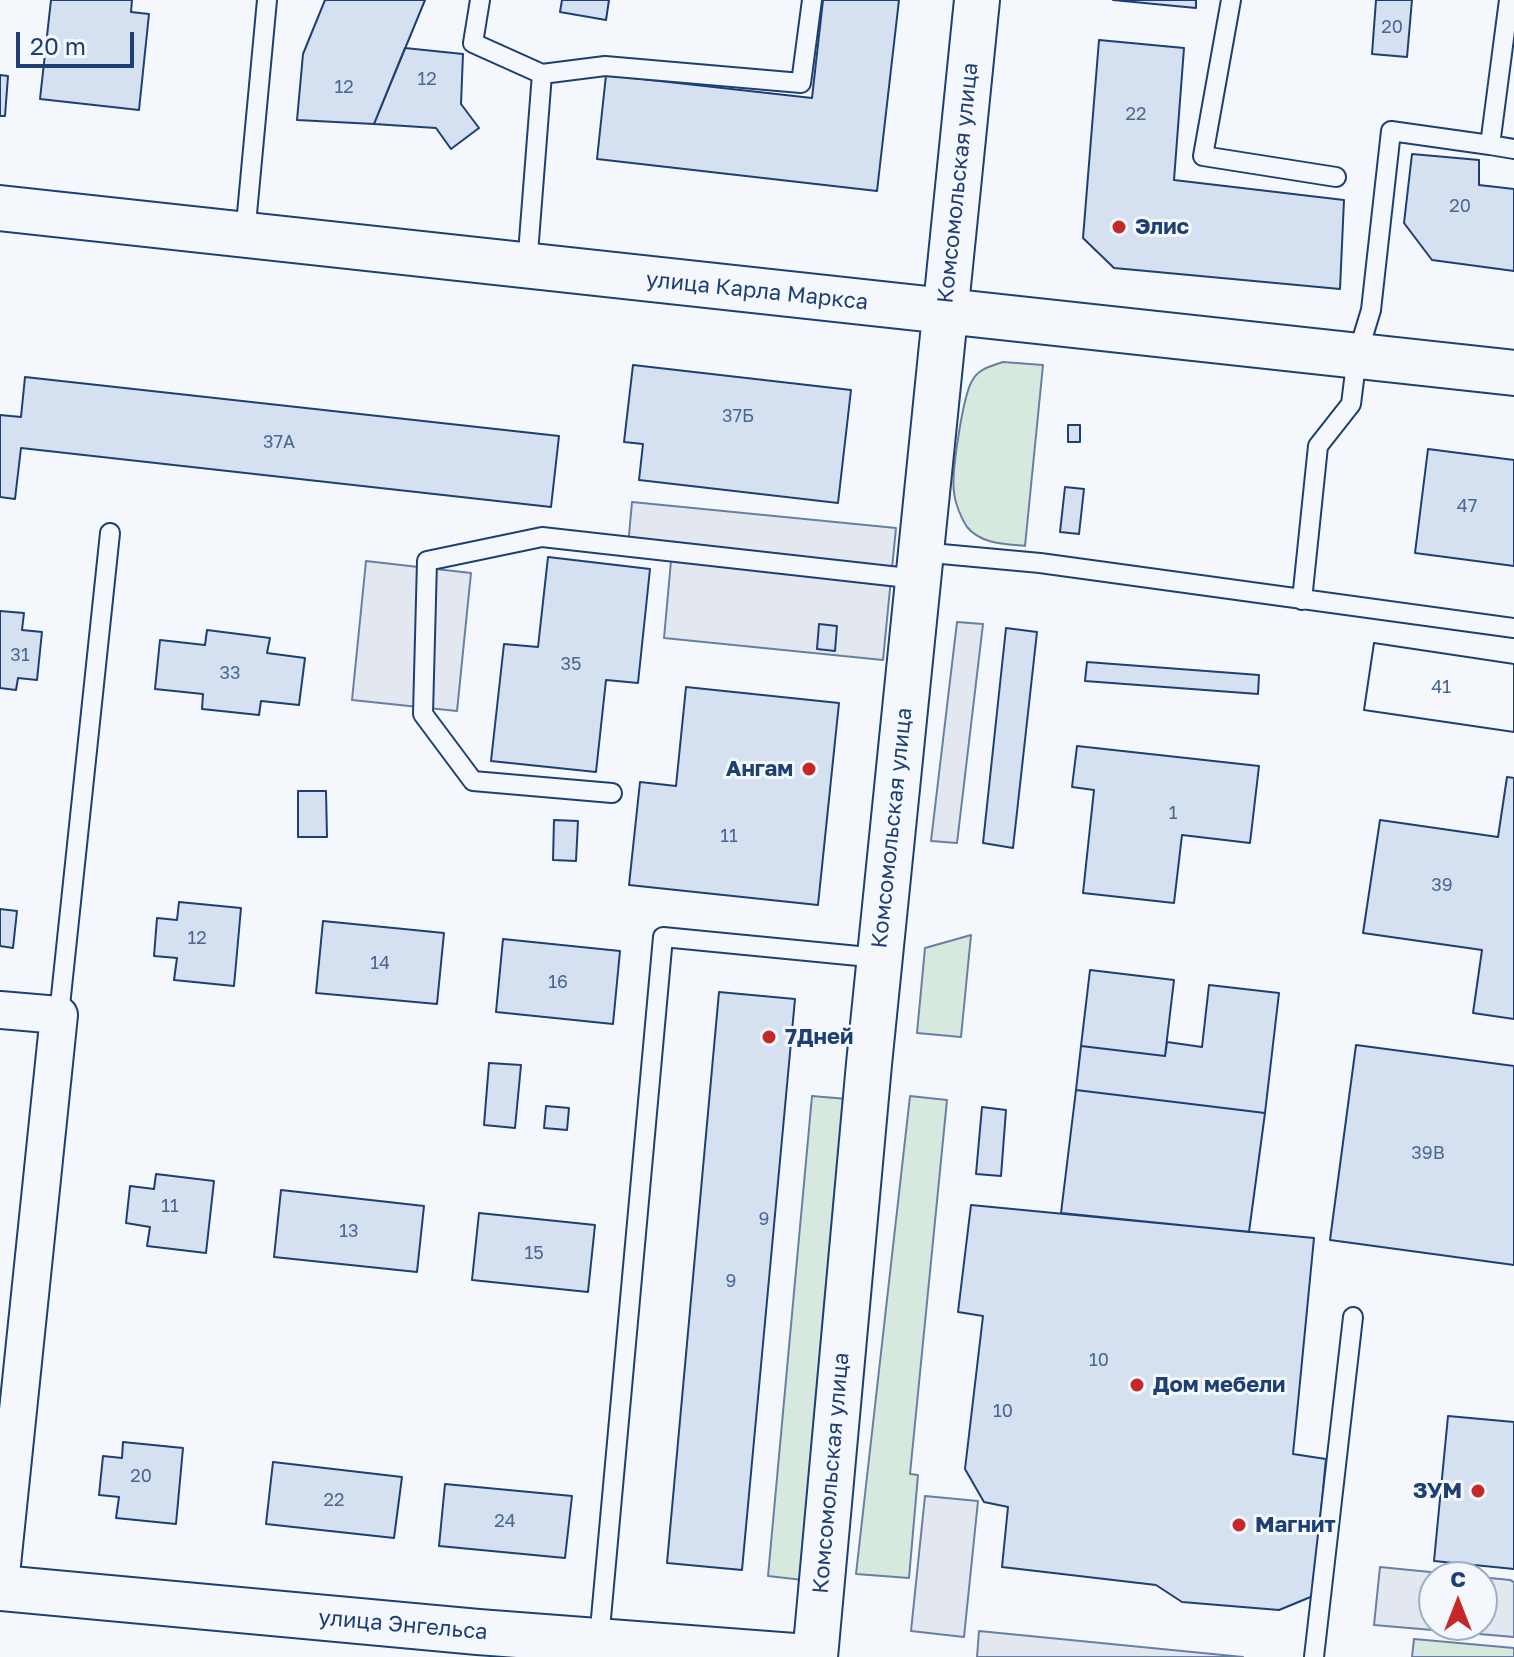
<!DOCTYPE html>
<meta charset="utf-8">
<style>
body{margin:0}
#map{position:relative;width:1514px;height:1657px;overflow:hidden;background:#f4f7fb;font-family:"Golos Text",sans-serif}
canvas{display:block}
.north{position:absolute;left:1418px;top:1561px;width:80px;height:80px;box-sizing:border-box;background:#f4f7fb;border:2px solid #9eadc5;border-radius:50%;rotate:0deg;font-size:22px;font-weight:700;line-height:32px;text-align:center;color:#1d3f73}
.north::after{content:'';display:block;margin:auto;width:28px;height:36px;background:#c62828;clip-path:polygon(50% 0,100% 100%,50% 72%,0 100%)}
.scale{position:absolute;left:16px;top:32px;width:118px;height:36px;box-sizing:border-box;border:4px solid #1d3f73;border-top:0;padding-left:10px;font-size:24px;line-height:28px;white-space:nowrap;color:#1d3f73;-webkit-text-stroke:6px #f4f7fb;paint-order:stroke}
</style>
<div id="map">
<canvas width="1514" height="1657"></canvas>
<div class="north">С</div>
<div class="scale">20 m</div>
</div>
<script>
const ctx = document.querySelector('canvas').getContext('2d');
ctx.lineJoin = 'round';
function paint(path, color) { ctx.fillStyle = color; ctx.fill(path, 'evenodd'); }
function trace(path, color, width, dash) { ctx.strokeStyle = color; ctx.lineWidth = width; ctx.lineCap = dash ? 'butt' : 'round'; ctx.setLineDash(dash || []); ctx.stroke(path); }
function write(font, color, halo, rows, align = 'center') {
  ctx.font = font + ' "Golos Text",sans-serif'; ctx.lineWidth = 6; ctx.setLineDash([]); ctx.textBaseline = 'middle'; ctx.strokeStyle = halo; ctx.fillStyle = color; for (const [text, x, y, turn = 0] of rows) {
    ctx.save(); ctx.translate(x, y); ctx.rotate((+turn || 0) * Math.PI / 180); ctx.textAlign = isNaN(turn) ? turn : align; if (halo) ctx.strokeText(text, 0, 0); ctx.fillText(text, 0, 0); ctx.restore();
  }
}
const green = new Path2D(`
 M 1003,362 L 1043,365 L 1025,546 C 1005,544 981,544 967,527 C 961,518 955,503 954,492 C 951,474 963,396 972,381 C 978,369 991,366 1003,362 Z
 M 971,935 L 961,1037 L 917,1033 L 925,948 Z
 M 812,1096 L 847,1099 L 803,1580 L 768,1576 Z
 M 910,1096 L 947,1100 L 910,1474 L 918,1475 L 909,1578 L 856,1574 Z
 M 1414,1639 L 1514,1648 L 1514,1657 L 1412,1657 Z`);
paint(green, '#d7e8df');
trace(green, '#687fa3', 2);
const parking = new Path2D(`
 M 632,502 L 896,528 L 883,660 L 664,638 L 672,550 L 628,546 Z
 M 366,561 L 471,573 L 457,711 L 352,700 Z
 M 957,622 L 983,624 L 957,843 L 931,841 Z
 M 925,1496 L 978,1501 L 964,1637 L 911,1631 Z
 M 1380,1567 L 1510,1580 L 1514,1582 L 1514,1637 L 1374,1625 ZM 1434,1577 L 1482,1577 L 1482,1625 L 1434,1625 Z
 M 979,1631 L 1243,1657 L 977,1657 Z`);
paint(parking, '#e3e8f0');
trace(parking, '#687fa3', 2);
const building = new Path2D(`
 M 51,0 L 132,0 L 131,12 L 149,14 L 139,110 L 40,99 Z
 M 325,0 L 425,0 L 374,124 L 297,120 L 303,54 Z
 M 562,0 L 609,0 L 606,20 L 560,12 Z
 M 823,0 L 899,0 L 877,191 L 597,159 L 606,75 L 812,98 Z
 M 1113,0 L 1196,0 L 1196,8 Z
 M 1376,0 L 1412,0 L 1407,57 L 1372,54 Z
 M 1099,40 L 1184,48 L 1174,180 L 1344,200 L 1340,289 L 1114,268 L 1083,238 Z
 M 405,48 L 463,54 L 461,104 L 479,128 L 451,149 L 436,128 L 374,124 Z
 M 0,75 L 8,76 L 5,116 L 0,116 Z
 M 1412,154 L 1479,160 L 1479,185 L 1514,189 L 1514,271 L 1432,260 L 1404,223 Z
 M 633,365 L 851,390 L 838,503 L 639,480 L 643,444 L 624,442 Z
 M 25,377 L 559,436 L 551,507 L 21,448 L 15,499 L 0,497 L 0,415 L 21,417 Z
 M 1068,425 L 1080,425 L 1080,442 L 1068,442 Z
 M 1428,449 L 1514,460 L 1514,566 L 1415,553 Z
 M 1065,487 L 1084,489 L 1079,534 L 1060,532 Z
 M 548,557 L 650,569 L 638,683 L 606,680 L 596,772 L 491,761 L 504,644 L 538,647 Z
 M 0,611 L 24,613 L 22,630 L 42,632 L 37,680 L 18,678 L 16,690 L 0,688 Z
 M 819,624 L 837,626 L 835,651 L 817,649 Z
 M 1006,628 L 1037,632 L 1013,848 L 983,843 Z
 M 207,630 L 270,638 L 267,653 L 305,658 L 299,705 L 261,701 L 259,715 L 202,709 L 203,694 L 155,689 L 160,640 L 205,645 Z
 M 1374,643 L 1514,664 L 1514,732 L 1364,710 Z
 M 1374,643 L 1514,664 L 1514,732 L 1364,710 Z
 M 1087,662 L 1259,675 L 1258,694 L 1085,681 Z
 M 686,687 L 839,703 L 818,905 L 629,885 L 640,782 L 676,786 Z
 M 1077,746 L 1259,766 L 1250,843 L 1182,835 L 1174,903 L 1083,893 L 1094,790 L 1072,787 Z
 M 1507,777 L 1514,778 L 1514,1019 L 1473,1013 L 1482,950 L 1363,933 L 1380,820 L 1498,837 Z
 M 298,791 L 326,791 L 327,837 L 298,837 Z
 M 554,820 L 578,821 L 576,861 L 553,860 Z
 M 179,902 L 241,908 L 234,986 L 174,980 L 177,958 L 154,956 L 157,918 L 177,920 Z
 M 0,909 L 17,911 L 13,948 L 0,946 Z
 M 323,921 L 444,933 L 437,1004 L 316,993 Z
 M 503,939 L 620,951 L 613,1024 L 496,1012 Z
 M 1090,970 L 1174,980 L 1165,1056 L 1081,1046 Z
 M 1209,985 L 1279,993 L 1265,1113 L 1076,1090 L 1081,1046 L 1165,1056 L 1167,1042 L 1202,1047 Z
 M 719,992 L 795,999 L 742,1570 L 667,1563 Z
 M 1356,1045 L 1514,1066 L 1514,1265 L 1330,1240 Z
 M 489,1063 L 521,1065 L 515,1128 L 484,1125 Z
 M 1076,1090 L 1265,1113 L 1249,1232 L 1061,1213 Z
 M 546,1106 L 569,1108 L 567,1130 L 544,1128 Z
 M 982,1107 L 1006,1110 L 1001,1176 L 976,1174 Z
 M 156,1174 L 214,1181 L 206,1253 L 147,1246 L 150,1227 L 126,1223 L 130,1186 L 154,1189 Z
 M 281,1190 L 424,1206 L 417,1272 L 274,1257 Z
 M 971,1205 L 1314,1238 L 1293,1454 L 1326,1459 L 1313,1596 L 1279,1610 L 1182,1602 L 1156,1585 L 1002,1567 L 1008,1507 L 984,1502 L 965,1469 L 983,1316 L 958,1312 Z
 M 479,1213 L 595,1225 L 588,1292 L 472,1280 Z
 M 1448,1416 L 1514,1422 L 1514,1569 L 1434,1561 Z
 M 123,1442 L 183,1448 L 176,1524 L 116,1518 L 119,1497 L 99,1495 L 103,1456 L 122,1458 Z
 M 273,1462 L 402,1477 L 394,1538 L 266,1524 Z
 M 445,1484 L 572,1496 L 565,1558 L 439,1546 Z`);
paint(building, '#d5e0f0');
trace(building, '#1d3f73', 2);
const lane = new Path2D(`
 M 480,0 L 473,43 L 542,74 L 527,266
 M 1231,0 L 1203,156 L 1336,177
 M 542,74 L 605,66 L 801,83 L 812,0
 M 1490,145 L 1514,149
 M 245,235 L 267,0
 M 920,552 L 1040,563 L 1514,628
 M 1302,600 L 1318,446 L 1351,404 L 1357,356 L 1371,310 L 1391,131 L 1490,145 L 1509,0
 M 612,793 L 473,781 L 423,714 L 427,561 L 542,537 L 917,579
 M 59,1015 L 110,533
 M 599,1640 L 663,937 L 879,958
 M 1314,1657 L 1353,1317`);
const street = new Path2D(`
 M 0,1010 L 59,1015 L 0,1584`);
const secondary = new Path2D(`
 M 0,208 L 1514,373
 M 0,1588 L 478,1632 L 807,1657
 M 815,1657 L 869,1064 L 977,0`);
trace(lane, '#1d3f73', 22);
trace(street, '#1d3f73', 40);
trace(secondary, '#1d3f73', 48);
trace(lane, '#f4f7fb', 18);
trace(street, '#f4f7fb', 36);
trace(secondary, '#f4f7fb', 44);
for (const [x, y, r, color] of [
 [1119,227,8,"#c62828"],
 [809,769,8,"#c62828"],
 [769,1037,8,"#c62828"],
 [1137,1385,8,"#c62828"],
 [1478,1491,8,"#c62828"],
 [1239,1525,8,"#c62828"]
]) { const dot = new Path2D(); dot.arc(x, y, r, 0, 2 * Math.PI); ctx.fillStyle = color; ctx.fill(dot); trace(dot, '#f4f7fb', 3); }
write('18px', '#4b6792', null, [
 ["20",1392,27],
 ["12",427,79],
 ["12",344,87],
 ["22",1136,114],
 ["20",1460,206],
 ["37Б",738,416],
 ["37А",279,442],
 ["47",1467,506],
 ["31",20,655],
 ["35",571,664],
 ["33",230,673],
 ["41",1441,687],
 ["1",1173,813],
 ["11",729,836],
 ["39",1442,885],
 ["12",197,938],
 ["14",380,963],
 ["16",558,982],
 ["39В",1428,1153],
 ["11",170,1206],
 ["9",764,1219],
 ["13",349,1231],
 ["15",534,1253],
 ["9",731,1281],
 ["10",1099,1360],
 ["10",1003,1411],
 ["20",141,1476],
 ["22",334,1500],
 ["24",505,1521]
]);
write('22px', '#1d3f73', '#f4f7fb', [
 ["Комсомольская улица",958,183,-84],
 ["улица Карла Маркса",757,291,6],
 ["Комсомольская улица",892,828,-84],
 ["Комсомольская улица",831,1473,-85],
 ["улица Энгельса",403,1625,5]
]);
write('bold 22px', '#1d3f73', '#f4f7fb', [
 ["Элис",1135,227],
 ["Ангам",793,769,"right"],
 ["7Дней",785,1037],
 ["Дом мебели",1153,1385],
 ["ЗУМ",1462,1491,"right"],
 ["Магнит",1255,1525]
], 'left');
</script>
